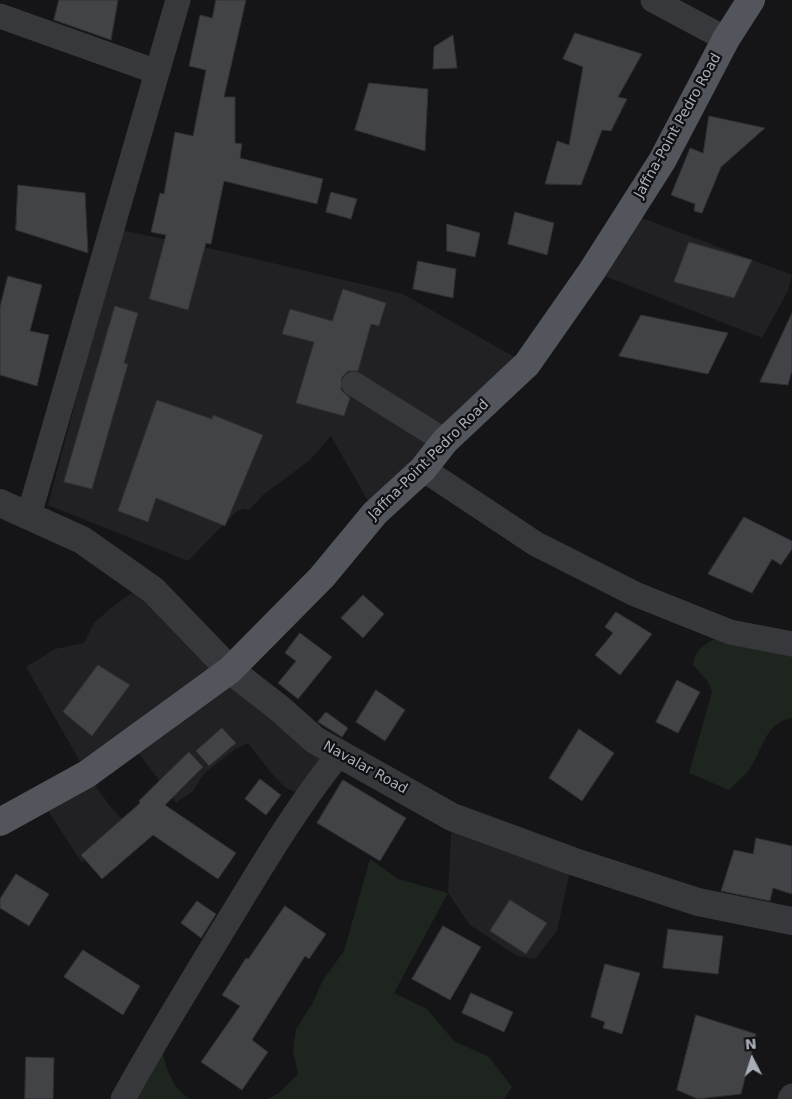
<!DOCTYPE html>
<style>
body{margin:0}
#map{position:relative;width:792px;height:1099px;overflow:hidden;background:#151517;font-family:"DejaVu Sans",sans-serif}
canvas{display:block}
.north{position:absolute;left:727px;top:1034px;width:50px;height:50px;-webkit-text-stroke:4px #101012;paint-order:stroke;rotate:355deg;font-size:14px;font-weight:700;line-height:20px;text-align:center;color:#a7aeb7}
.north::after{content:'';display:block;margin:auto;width:18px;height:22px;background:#a7aeb7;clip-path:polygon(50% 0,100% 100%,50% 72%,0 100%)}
</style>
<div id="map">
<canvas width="792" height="1099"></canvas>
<div class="north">N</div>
</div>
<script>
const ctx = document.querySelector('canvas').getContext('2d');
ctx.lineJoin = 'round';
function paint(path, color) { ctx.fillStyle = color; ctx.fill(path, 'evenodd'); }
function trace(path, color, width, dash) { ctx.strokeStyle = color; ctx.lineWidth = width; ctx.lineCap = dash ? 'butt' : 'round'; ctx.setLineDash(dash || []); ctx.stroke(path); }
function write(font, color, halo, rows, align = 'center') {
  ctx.font = font + ' "DejaVu Sans",sans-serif'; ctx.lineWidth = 4.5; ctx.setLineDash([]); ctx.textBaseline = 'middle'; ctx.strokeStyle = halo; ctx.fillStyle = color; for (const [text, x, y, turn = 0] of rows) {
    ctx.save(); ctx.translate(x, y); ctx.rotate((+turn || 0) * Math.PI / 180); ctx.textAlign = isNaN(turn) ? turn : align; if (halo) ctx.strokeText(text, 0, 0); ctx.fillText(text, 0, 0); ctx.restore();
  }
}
paint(new Path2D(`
 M 629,213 L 792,275 L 788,291 L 762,338 L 592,271 Z
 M 121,230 L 226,252 L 403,294 L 527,364 L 375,513 L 331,436 L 310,460 L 263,495 L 249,510 L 243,509 L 236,512 L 188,561 L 48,505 Z
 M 153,590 L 340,753 L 305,796 L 286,788 L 272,774 L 248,743 L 234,750 L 204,774 L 193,791 L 176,803 L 132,744 L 87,774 L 110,806 L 131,828 L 103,840 L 82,863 L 41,800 L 87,774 L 26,667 L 55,649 L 84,643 L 94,623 L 111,608 L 130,594 Z
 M 452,817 L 572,861 L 557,931 L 535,959 L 517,956 L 470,925 L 448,893 Z`), '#212124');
paint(new Path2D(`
 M 730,632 L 792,644 L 792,718 C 766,722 763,748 751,767 C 746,775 736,783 729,790 L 689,773 L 712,692 L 708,682 L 693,665 C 695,645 713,640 730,632 Z
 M 370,859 L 398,879 L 448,893 L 394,993 L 427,1009 L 454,1041 L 489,1057 L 512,1087 L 504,1099 L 267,1099 L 279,1093 L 298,1074 L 293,1051 L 296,1029 L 312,1004 L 323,980 L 344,951 Z
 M 158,1035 C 164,1057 168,1087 190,1099 L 123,1099 Z`), '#1d251e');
const building = new Path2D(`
 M 59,0 L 118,0 L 111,40 L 54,20 Z
 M 216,0 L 246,0 L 224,97 L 235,97 L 235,143 L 242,144 L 240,158 L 323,179 L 317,204 L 224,181 L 211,244 L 206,243 L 188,310 L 149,299 L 166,235 L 151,232 L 160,193 L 164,194 L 175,132 L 193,136 L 206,70 L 189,66 L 200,15 L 212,18 Z
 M 575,33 L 642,54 L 618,97 L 627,99 L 611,131 L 602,130 L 581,185 L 545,184 L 557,141 L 569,145 L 583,67 L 563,59 Z
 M 453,35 L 457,68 L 433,69 L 434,47 Z
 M 369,83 L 428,89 L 425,151 L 355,130 Z
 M 709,116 L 765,128 L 721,167 L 702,213 L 694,211 L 695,204 L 671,195 L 690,148 L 703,153 Z
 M 18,185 L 85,193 L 88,253 L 16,230 Z
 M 331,192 L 357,199 L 351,219 L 326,212 Z
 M 515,212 L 554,223 L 547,255 L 508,244 Z
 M 447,224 L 480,233 L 475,257 L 447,251 Z
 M 689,242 L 752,260 L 734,298 L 674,282 Z
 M 418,261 L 456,269 L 453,298 L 413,289 Z
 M 8,276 L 42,285 L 30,331 L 49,335 L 37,386 L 0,375 L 0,307 Z
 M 343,289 L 386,303 L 379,326 L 371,324 L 358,371 L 348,371 L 342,377 L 341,390 L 350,398 L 344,416 L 296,403 L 314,342 L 282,334 L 290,309 L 332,321 Z
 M 115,306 L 138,313 L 124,363 L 128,364 L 92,489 L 64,482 Z
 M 792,313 L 792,371 L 788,385 L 760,382 Z
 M 641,315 L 728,333 L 708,374 L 619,356 Z
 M 157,400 L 212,419 L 213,415 L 263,435 L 225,526 L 156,498 L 148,522 L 118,511 Z
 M 744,517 L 792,541 L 792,549 L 781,565 L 772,559 L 752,593 L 708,574 Z
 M 363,595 L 384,614 L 363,638 L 341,618 Z
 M 616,612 L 652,634 L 620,675 L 595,655 L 613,633 L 605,627 Z
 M 300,633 L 332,657 L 298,699 L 278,683 L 296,661 L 285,653 Z
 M 98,665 L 130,685 L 92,736 L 63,712 Z
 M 677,680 L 700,692 L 678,733 L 656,722 Z
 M 376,690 L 405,710 L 385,741 L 356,722 Z
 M 326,712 L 348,728 L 342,737 L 318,722 Z
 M 222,728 L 236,743 L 209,766 L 196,751 Z
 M 579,729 L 614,753 L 582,801 L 549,778 Z
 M 189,752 L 203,767 L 165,805 L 236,853 L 218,879 L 153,835 L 102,879 L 81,855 L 140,803 L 139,801 Z
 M 260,779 L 281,795 L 266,815 L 245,799 Z
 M 343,780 L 406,818 L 380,861 L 317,823 Z
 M 756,838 L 792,846 L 792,894 L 773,888 L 770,901 L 721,891 L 734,850 L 753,854 Z
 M 16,874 L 49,894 L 29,926 L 0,908 L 0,899 Z
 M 510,900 L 547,923 L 526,954 L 490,931 Z
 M 197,901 L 216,914 L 201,938 L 181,923 Z
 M 285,906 L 326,934 L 309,959 L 305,956 L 252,1040 L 268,1052 L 242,1090 L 201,1062 L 240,1006 L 222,995 L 246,958 L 248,959 Z
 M 443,926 L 481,947 L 450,1000 L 412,979 Z
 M 668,929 L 723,936 L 718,974 L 663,968 Z
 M 83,950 L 140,986 L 123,1015 L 64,977 Z
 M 605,964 L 640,973 L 622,1034 L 603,1028 L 605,1022 L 591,1017 Z
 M 471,993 L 513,1012 L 504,1032 L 462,1013 Z
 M 696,1015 L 756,1034 L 741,1094 L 698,1099 L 677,1090 Z
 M 26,1057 L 54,1058 L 53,1099 L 25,1099 Z`);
paint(building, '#414347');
trace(building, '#2f3033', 1);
trace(new Path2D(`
 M 653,0 L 726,39
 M 0,16 L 157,72
 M 354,384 L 445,441
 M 423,469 L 536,544 L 635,594 L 730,632 L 792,644
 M 29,515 L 178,0
 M 123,1099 C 154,1042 188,988 221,933 C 259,871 294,810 340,753
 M 790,1099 L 792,1096`), '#36383c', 25);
trace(new Path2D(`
 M 0,503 L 82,540 L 153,590 L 230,670 L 279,708 L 315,740 L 452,817 L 572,861 L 698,902 L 792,921`), '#36383c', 28);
trace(new Path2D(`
 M 0,822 L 87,774 L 230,670 L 322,577 L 375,513 L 423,469 L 445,441 L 527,364 L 592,271 L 662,161 L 726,39 L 751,0`), '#52555b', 28);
write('14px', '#a7aeb7', '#101012', [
 ["Jaffna-Point Pedro Road",678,126,-61],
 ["Jaffna-Point Pedro Road",429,460,-45],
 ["Navalar Road",365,768,29]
]);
</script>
